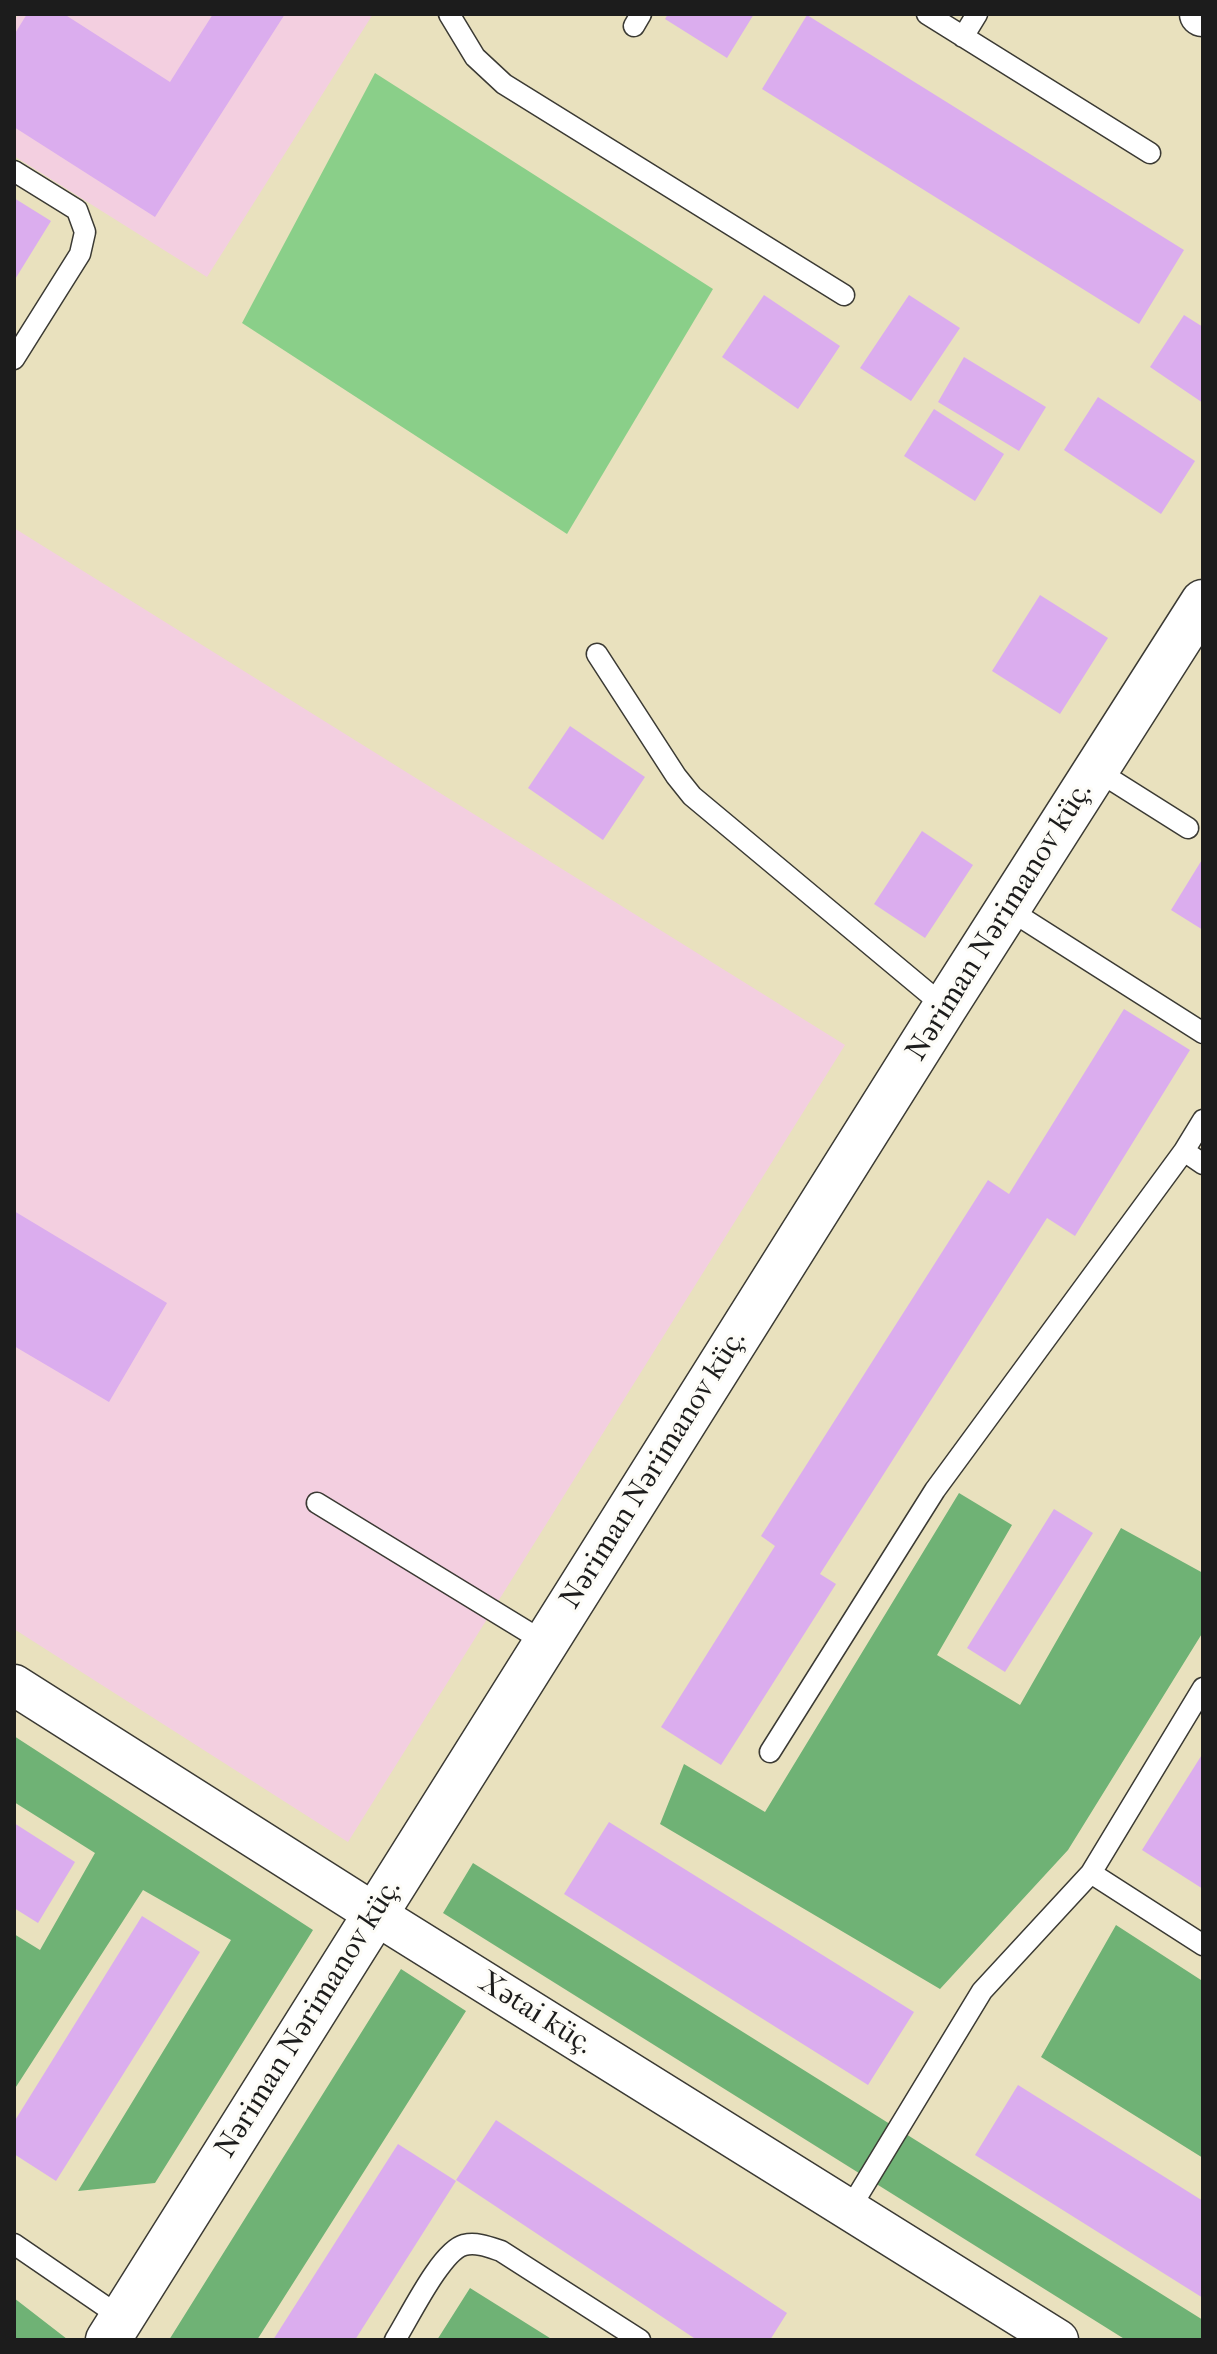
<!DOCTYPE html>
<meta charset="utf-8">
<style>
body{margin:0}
#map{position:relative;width:1217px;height:2354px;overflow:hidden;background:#e9e1be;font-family:"IM FELL French Canon",serif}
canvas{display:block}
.frame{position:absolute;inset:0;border:16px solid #1c1c1c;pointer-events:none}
</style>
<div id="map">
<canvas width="1217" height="2354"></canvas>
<div class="frame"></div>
</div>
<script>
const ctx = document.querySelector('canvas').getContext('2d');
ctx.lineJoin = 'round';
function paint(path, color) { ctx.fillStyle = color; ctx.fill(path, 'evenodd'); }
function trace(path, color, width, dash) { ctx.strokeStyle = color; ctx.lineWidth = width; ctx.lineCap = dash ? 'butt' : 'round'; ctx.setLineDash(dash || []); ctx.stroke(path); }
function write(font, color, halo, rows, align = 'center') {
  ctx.font = font + ' "IM FELL French Canon",serif'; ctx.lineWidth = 6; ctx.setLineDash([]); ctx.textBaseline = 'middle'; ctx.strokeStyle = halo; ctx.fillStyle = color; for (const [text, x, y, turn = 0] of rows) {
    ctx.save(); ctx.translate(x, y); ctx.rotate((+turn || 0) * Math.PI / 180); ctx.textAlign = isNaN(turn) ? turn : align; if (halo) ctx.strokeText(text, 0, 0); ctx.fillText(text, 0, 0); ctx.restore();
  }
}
paint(new Path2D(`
 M 19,14 L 373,14 L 207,277 L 14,156 L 14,21 Z
 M 14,528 L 845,1045 L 348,1842 L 14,1629 Z`), '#f3cfe0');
paint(new Path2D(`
 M 375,73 L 713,289 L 567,534 L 242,323 Z`), '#8acf89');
paint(new Path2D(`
 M 959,1493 L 1012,1525 L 937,1655 L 1020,1705 L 1121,1528 L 1203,1573 L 1203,1632 L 1068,1850 L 940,1989 L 660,1824 L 684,1764 L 765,1812 Z
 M 14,1736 L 313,1930 L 155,2183 L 78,2191 L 231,1940 L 143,1890 L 14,2090 L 14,1934 L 40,1950 L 95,1853 L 14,1802 Z
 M 473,1863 L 1203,2320 L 1203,2340 L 1126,2340 L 443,1913 Z
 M 1116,1925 L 1201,1980 L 1203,1978 L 1203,2158 L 1041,2057 Z
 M 401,1969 L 466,2011 L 257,2340 L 169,2340 Z
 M 470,2288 L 553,2340 L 437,2340 Z
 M 14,2298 L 67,2339 L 67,2340 L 14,2340 Z`), '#6fb275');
paint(new Path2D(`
 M 27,14 L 64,14 L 170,82 L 213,14 L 285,14 L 155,217 L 14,127 L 14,35 Z
 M 668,14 L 754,14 L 727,58 L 665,19 Z
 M 807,15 L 1184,250 L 1139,324 L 762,89 Z
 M 14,198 L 51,221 L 14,281 Z
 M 764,295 L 840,346 L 798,409 L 722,357 Z
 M 909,295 L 960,328 L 911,401 L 860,368 Z
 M 1184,315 L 1203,327 L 1203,403 L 1150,367 Z
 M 964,357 L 1046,407 L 1019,451 L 938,402 Z
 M 1098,397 L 1195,461 L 1161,514 L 1064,450 Z
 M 934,409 L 1004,454 L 975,501 L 904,456 Z
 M 1040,595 L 1108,638 L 1060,714 L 992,671 Z
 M 570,726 L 645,777 L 603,840 L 528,788 Z
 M 922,831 L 973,865 L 925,938 L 874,904 Z
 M 1203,858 L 1203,930 L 1171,910 Z
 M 1124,1009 L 1190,1050 L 1075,1236 L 1047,1218 L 820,1574 L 836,1584 L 721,1765 L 661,1727 L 775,1546 L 761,1536 L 988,1180 L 1009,1194 Z
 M 14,1211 L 167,1303 L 109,1402 L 14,1346 Z
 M 1054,1509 L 1093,1533 L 1005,1672 L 967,1648 Z
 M 1203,1753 L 1203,1889 L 1142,1850 Z
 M 609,1822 L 914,2012 L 868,2085 L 564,1894 Z
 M 14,1823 L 75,1862 L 38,1923 L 14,1908 Z
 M 142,1916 L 200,1952 L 56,2181 L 14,2154 L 14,2122 Z
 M 1018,2085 L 1203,2201 L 1203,2298 L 975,2155 Z
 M 496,2120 L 787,2313 L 770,2340 L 697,2340 L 456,2180 Z
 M 398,2144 L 456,2181 L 355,2340 L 273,2340 Z`), '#dbadee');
const service = new Path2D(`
 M 449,14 L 475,57 L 504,84 L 844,295
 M 927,14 L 1150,153
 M 634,26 L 641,14
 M 963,37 L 977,14
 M 14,171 L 77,210 L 85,232 L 80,254 L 14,359
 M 597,654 L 676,776 L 692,796 L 945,1007
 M 1096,770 L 1188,828
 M 1008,909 L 1203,1033
 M 1203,1120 L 1184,1151 L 1203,1164
 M 317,1503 L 546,1643
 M 770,1752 L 935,1490 L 1184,1151
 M 1091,1873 L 1203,1945
 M 849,2210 L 982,1991 L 1091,1873 L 1203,1688
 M 14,2244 L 122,2318
 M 395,2340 C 409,2318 441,2251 464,2245 C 477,2242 489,2247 501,2251 L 640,2340`);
const minor = new Path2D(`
 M 14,1685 L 375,1914 L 1058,2340`);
const tertiary = new Path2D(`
 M 1202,14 L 1203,14
 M 108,2340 L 945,1007 L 1203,602`);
trace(service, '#3b3a34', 23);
trace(minor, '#3b3a34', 43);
trace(tertiary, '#3b3a34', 47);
trace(service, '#fff', 20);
trace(minor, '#fff', 40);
trace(tertiary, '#fff', 44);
write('30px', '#1c1c1c', '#fdfcf7', [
 ["Nəriman Nərimanov küç.",1000,922,-58],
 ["Nəriman Nərimanov küç.",654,1470,-58],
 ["Xətai küç.",535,2014,32],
 ["Nəriman Nərimanov küç.",309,2019,-58]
]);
</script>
